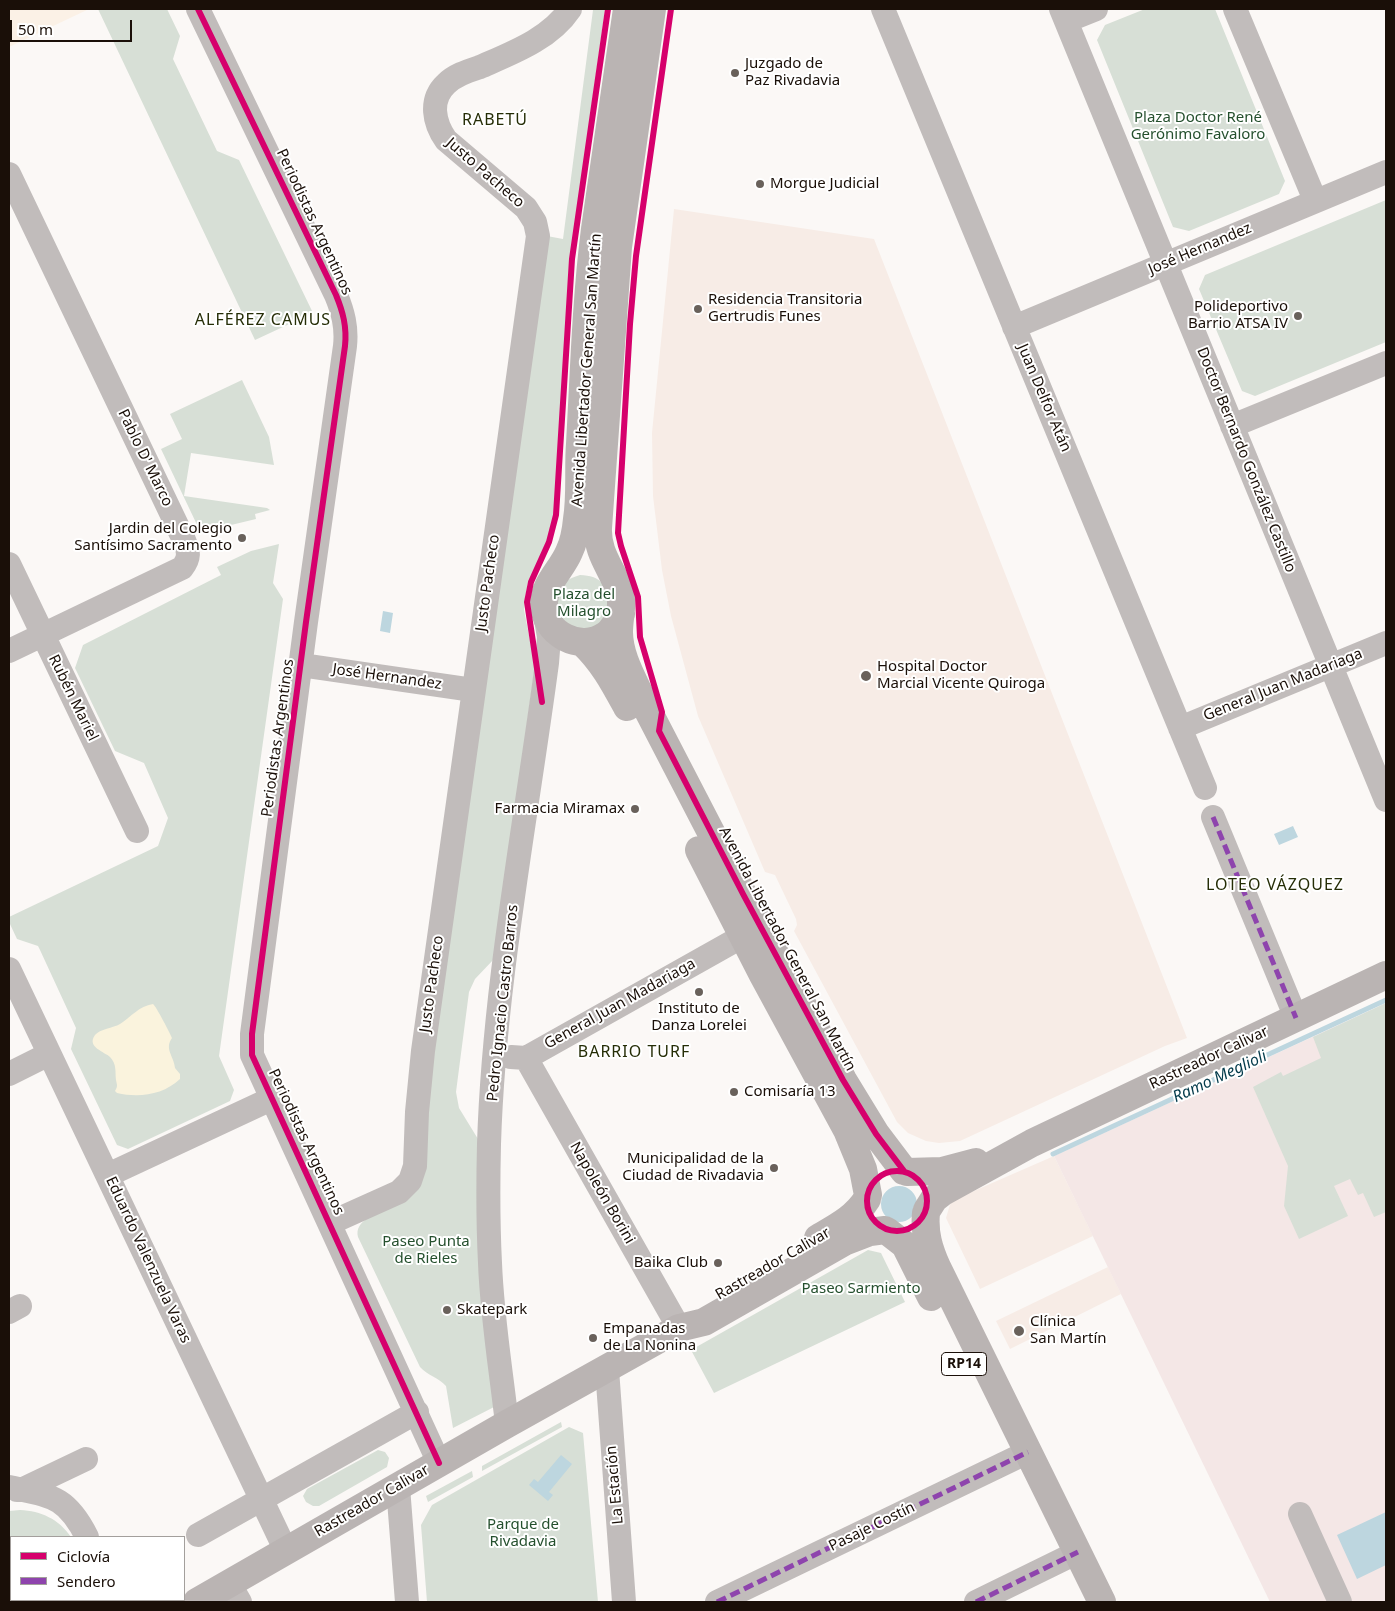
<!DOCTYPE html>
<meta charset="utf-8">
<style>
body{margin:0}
#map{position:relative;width:1395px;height:1611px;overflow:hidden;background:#fbf8f6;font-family:"Noto Sans",sans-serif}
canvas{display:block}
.frame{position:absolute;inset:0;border:10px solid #1a0f08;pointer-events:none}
.legend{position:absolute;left:10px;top:1536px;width:175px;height:65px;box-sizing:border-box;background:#fff;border:1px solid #a39f9c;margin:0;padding:6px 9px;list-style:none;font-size:15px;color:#1a0f08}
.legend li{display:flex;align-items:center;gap:10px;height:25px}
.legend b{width:25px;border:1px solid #a39f9c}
.scale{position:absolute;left:10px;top:20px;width:122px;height:22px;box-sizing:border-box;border:2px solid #1a0f08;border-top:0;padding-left:6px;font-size:15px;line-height:18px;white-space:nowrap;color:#1a0f08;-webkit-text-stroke:4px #fff;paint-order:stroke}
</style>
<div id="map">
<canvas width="1395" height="1611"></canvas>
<div class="frame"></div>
<ul class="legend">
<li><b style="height:6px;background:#d6006c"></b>Ciclovía</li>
<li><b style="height:6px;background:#8e44ad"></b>Sendero</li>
</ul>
<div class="scale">50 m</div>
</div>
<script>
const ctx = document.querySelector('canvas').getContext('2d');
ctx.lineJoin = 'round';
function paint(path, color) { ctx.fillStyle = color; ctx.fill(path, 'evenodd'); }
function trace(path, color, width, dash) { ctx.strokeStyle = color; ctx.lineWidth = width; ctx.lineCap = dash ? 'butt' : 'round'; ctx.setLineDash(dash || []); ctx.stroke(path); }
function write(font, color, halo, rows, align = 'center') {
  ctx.font = font + ' "Noto Sans",sans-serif'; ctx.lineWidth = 4; ctx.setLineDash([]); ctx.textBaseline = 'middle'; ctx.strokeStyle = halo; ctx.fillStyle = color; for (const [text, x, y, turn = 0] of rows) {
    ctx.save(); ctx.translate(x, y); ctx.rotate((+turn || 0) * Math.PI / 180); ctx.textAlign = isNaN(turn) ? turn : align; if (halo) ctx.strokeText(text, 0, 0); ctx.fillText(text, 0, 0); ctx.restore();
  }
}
paint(new Path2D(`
 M 674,209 L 874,239 L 1187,1038 L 1165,1046 L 960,1141 L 939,1143 L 926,1141 L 908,1133 L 897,1122 L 794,931 L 797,925 L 796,919 L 775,875 L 765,872 L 698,716 L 671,616 L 662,570 L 653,496 L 652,433 Z
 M 1054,1156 L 1093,1236 L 980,1289 L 946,1218 L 951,1201 Z
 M 1108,1267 L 1121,1294 L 1010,1349 L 996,1321 Z`), '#f7ece6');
paint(new Path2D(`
 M 1386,1003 L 1386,1602 L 1270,1602 L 1054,1156 Z`), '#f4e7e6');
paint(new Path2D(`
 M 9,9 L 89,9 L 9,47 Z`), '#fbf1e6');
paint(new Path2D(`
 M 98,9 L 167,9 L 180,36 L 173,59 L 217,151 L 239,160 L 313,313 L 255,340 Z
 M 587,9 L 605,9 L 569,268 L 554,515 L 547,540 L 528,583 L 525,598 L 524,610 L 535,666 L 494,959 L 475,979 L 469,992 L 456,1092 L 459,1108 L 478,1139 L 496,1406 L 453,1428 L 446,1386 C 439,1378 427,1375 420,1367 L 358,1237 C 356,1229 360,1224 366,1219 L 407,1198 L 426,1110 L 547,236 L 563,239 L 593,10 Z
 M 1145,9 L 1215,9 L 1285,181 L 1279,194 L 1189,231 L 1173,227 L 1097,40 L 1105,25 Z
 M 1386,200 L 1386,342 L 1255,396 L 1242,391 L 1199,289 L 1205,275 Z
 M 242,380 L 269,437 L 274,465 L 191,453 L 184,496 L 267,508 L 270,510 L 255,514 L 256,519 L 206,531 L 199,529 L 161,449 L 182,439 L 170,414 Z
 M 279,544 L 273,583 L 283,599 L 219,1056 L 234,1090 L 230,1101 L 128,1149 L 117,1145 L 71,1049 L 76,1028 L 40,950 L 38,946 L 17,939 L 9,922 L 9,917 L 158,846 L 168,818 L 144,763 L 115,751 L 75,668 L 83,645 L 221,575 L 217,567 L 251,551 Z
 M 580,575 C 601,576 605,584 612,602 L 601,626 L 574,631 L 556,610 C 558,590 559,581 580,575 Z
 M 1386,1003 L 1386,1212 L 1374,1217 L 1363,1193 L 1358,1195 L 1350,1179 L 1334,1186 L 1348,1216 L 1299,1239 L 1284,1206 L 1288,1166 L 1253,1087 L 1281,1072 L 1283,1076 L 1321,1058 L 1313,1037 Z
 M 868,1250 L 881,1253 L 905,1302 L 714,1393 L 691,1350 Z
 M 561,1422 L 562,1427 L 482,1471 L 482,1466 Z
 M 569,1427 L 583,1433 L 598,1602 L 427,1602 L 421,1525 L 432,1505 Z
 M 378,1450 L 385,1452 L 389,1458 L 387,1467 L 319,1506 L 313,1506 L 306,1502 L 303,1496 L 307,1489 Z
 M 472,1471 L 473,1477 L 428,1502 L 426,1496 Z
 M 20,1510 C 41,1511 59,1519 71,1537 L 11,1537 L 11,1600 L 100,1600 L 101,1602 L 9,1602 L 9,1511 Z`), '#d7dfd6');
paint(new Path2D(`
 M 153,1004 C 156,1006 171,1035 172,1038 C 164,1049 174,1056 175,1068 L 180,1074 L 180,1079 C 163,1095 139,1098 117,1093 L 115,1091 C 118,1086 117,1085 116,1080 C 115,1072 117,1064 110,1057 C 105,1052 86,1047 95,1035 C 100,1029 113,1028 120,1024 C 131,1017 139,1006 153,1004 Z`), '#faf3dd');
paint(new Path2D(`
 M 383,611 L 393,613 L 390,633 L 380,631 Z
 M 1293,826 L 1298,837 L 1279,845 L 1274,834 Z
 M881 1204a18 18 0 1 1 36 0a18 18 0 1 1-36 0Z
 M 561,1455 L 572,1464 L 549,1492 L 553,1495 L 548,1501 L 529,1485 L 534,1479 L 538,1482 Z
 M 1386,1512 L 1386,1565 L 1357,1579 L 1337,1535 Z`), '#bdd6df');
trace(new Path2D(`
 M 1053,1154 L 1386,1000`), '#bdd6df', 5);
trace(new Path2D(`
 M 198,9 L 336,295 C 343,312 347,327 345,346 L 306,622 L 252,1034 L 252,1055 L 439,1463
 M 883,9 L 1205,788
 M 1061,9 L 1386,800
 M 1235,9 L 1315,200
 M 1066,21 L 1096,9
 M 9,174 L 184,540 C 189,552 190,558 182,568 L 9,651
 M 1014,327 L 1386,172
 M 1232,426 L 1386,363
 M 9,564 L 137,831
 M 301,665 L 473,690
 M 1180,728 L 1386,643
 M 1213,817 L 1296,1018
 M 9,969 L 286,1551
 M 511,1057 L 526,1058 L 743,936
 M 526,1058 L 679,1328
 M 9,1074 L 49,1054
 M 108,1175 L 271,1099
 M 330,1223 L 399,1192 L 410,1181 L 415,1166 L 417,1112 L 423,1051 L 538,236 L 535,222 L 526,208 L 446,140 C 434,123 429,100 446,84 C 455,75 468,71 480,67 C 512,53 550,39 570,9
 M 9,1312 L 20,1306
 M 607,1369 L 624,1602
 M 507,1424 C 501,1370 492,1317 490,1263 C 488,1224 488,1184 489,1144 C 494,984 526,822 547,663 L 549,637 L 545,613
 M 9,1487 C 50,1496 66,1495 87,1537
 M 398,1487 L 407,1602
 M 17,1490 L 21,1490 L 86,1459
 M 1300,1514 L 1340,1602
 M 198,1535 L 417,1412
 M 229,1583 L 240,1602
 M 119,1600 L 120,1602
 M 717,1602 L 1028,1452
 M 976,1602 L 1078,1552`), '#c1bcbb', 24);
trace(new Path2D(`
 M 652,9 L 618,247 L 598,528 C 597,553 611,567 619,589 C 624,603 619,617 619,632 C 619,656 633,679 643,701 L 743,894 L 843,1080 L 876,1134 L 904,1171
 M 621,614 C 617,622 613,630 606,635 C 580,653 543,634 544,602 C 545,583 562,569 569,552 C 574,542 576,530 577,519 C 581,495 578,468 580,444 C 584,372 586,300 595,229 C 605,156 617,82 627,9
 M 583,643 C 603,662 614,683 627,707
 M 699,850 L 763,975 L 847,1130 L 863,1169 L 868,1195
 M 907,1172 L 942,1171 L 976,1162
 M 927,1210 L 934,1199 L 943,1192 L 1032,1143 L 1386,975
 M 926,1213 C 924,1233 929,1249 937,1267 L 1102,1602
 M 887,1231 L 905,1245 L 931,1297
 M 818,1238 C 837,1227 855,1218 867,1199
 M 197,1602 L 507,1424 L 679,1328 L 704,1322 L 844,1242 L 870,1232 L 885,1230`), '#bab4b3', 28);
trace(new Path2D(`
 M 1213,817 L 1296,1018
 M 717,1602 L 1028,1452
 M 976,1602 L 1078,1552`), '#8e44ad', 5, [10, 5]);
trace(new Path2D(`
 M 198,9 L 336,295 C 343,312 347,327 345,346 L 306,622 L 252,1034 L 252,1055 L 439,1463
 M 671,9 L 636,256 L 630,324 L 619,515 L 618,533 L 621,546 L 638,597 L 640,637 L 662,712 L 659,731 L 743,894 L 843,1080 L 876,1134 L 904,1171
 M 542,702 L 527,602 L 531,582 L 549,542 L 556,515 L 572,259 L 608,9
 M867 1201a30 30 0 1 1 60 0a30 30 0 1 1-60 0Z`), '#d6006c', 6);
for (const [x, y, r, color] of [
 [735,73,5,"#69615b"],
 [760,184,5,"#69615b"],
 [698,309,5,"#69615b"],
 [1298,316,5,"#69615b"],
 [242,538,5,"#69615b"],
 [866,676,6,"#69615b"],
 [635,809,5,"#69615b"],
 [699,992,5,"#69615b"],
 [734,1092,5,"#69615b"],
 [774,1168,5,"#69615b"],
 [718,1263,5,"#69615b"],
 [447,1310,5,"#69615b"],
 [1019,1331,6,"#69615b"],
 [593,1338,5,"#69615b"]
]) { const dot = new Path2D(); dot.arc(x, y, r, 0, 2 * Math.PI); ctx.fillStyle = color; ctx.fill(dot); trace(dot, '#fff', 2); }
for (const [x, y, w] of [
 [964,1364,45]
]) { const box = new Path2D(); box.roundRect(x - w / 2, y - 11.5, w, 23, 4); ctx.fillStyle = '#fff'; ctx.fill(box); trace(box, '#1a0f08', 1); }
write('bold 14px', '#1a0f08', null, [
 ["RP14",964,1364]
]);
write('15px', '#1a0f08', '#fff', [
 ["Juzgado de",745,64],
 ["Paz Rivadavia",745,81],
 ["Morgue Judicial",770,184],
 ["Residencia Transitoria",708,300],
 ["Gertrudis Funes",708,317],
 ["Polideportivo",1288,307,"right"],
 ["Barrio ATSA IV",1288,324,"right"],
 ["Jardin del Colegio",232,529,"right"],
 ["Santísimo Sacramento",232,546,"right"],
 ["Hospital Doctor",877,667],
 ["Marcial Vicente Quiroga",877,684],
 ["Farmacia Miramax",625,809,"right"],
 ["Instituto de",699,1009,"center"],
 ["Danza Lorelei",699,1026,"center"],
 ["Comisaría 13",744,1092],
 ["Municipalidad de la",764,1159,"right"],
 ["Ciudad de Rivadavia",764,1176,"right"],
 ["Baika Club",708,1263,"right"],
 ["Skatepark",457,1310],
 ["Clínica",1030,1322],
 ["San Martín",1030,1339],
 ["Empanadas",603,1329],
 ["de La Nonina",603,1346]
], 'left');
write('15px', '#25502e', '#fff', [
 ["Plaza Doctor René",1198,118],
 ["Gerónimo Favaloro",1198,135],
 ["Plaza del",584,595],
 ["Milagro",584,612],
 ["Paseo Punta",426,1242],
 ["de Rieles",426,1259],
 ["Paseo Sarmiento",861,1289],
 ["Parque de",523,1525],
 ["Rivadavia",523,1542]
]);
write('15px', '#1a0f08', '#fff', [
 ["Justo Pacheco",485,173,41],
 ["Periodistas Argentinos",314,222,65],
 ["José Hernandez",1200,249,-23],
 ["Avenida Libertador General San Martín",587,370,-86],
 ["Juan Delfor Atán",1044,398,67],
 ["Pablo D' Marco",145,458,64],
 ["Doctor Bernardo González Castillo",1246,460,68],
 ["Justo Pacheco",488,583,-82],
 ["José Hernandez",387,677,8],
 ["General Juan Madariaga",1283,685,-22],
 ["Rubén Mariel",73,698,64],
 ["Periodistas Argentinos",278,738,-82],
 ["Avenida Libertador General San Martín",787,949,62],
 ["Justo Pacheco",432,984,-82],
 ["Pedro Ignacio Castro Barros",503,1003,-84],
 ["General Juan Madariaga",620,1004,-29],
 ["Rastreador Calivar",1209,1058,-25],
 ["Periodistas Argentinos",306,1142,65],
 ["Napoleón Borini",602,1193,60],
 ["Eduardo Valenzuela Varas",148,1260,65],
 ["Rastreador Calivar",773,1264,-30],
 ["La Estación",615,1485,-95],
 ["Rastreador Calivar",372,1501,-30],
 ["Pasaje Costín",872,1527,-26]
]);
ctx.letterSpacing = '1px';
write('16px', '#252d06', '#fff', [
 ["RABETÚ",495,120],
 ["ALFÉREZ CAMUS",263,320],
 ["LOTEO VÁZQUEZ",1275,885],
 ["BARRIO TURF",634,1052]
]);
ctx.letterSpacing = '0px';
write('italic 16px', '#043b4b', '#fff', [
 ["Ramo Meglioli",1220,1077,-25]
]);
</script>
